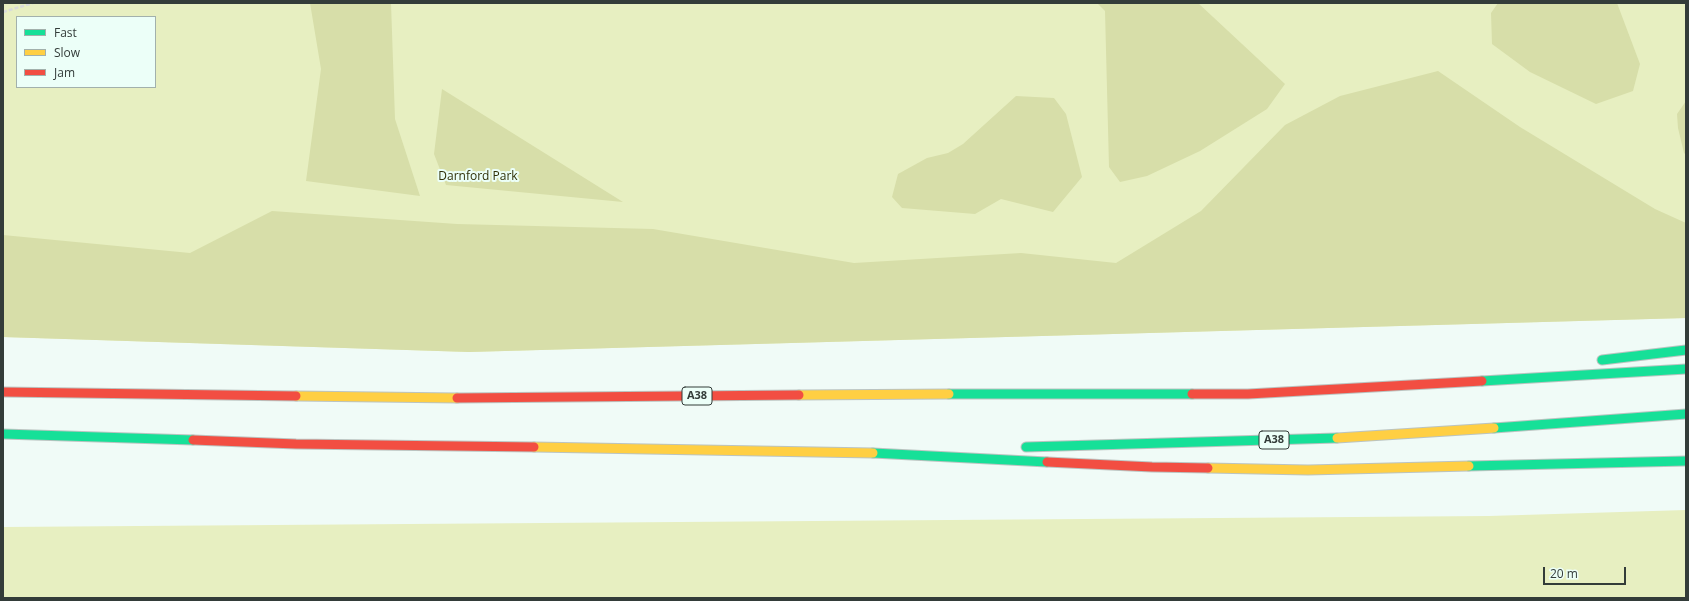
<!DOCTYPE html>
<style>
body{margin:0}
#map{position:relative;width:1689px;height:601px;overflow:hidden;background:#f0fbf7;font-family:"Open Sans",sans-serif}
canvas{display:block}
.frame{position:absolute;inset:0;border:4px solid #333c39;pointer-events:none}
.legend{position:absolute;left:16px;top:16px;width:140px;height:72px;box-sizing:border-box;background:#ecfff8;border:1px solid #a2b1ac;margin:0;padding:5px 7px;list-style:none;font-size:12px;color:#333c39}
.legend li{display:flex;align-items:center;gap:8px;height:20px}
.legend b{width:20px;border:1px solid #a2b1ac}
.scale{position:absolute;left:1543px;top:567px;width:83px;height:18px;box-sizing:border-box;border:2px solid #333c39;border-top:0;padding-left:5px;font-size:12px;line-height:14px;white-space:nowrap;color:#333c39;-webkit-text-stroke:3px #ecfff8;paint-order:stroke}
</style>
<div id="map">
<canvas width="1689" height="601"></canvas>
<div class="frame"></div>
<ul class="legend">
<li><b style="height:5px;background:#16e098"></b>Fast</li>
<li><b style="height:5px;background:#ffcf43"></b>Slow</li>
<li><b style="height:5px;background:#f24e42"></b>Jam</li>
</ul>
<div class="scale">20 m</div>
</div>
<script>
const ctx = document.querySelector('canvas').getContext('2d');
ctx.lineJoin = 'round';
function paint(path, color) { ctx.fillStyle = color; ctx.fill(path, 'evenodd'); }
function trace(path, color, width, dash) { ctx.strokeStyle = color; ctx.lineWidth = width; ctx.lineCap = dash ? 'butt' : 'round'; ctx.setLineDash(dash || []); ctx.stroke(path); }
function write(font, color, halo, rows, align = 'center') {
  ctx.font = font + ' "Open Sans",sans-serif'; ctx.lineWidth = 4; ctx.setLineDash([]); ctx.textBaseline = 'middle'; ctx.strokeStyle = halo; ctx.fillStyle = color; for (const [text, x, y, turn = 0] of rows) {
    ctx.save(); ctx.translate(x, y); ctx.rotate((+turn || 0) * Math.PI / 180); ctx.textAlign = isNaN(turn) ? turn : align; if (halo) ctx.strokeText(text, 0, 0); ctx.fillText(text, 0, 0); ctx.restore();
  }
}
paint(new Path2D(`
 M 3,3 L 1686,3 L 1686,318 L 469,352 L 3,337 ZM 17,17 L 155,17 L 155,87 L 17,87 Z
 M 1686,510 L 1686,598 L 3,598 L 3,527 L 1489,516 Z`), '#e7efc1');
paint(new Path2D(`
 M 310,3 L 391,3 L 395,119 L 420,196 L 306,181 L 321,69 Z
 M 1097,3 L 1198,3 L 1285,84 L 1267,109 L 1200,151 L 1147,176 L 1120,182 L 1109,167 L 1105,11 Z
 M 1498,3 L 1617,3 L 1640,64 L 1633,91 L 1596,104 L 1530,72 L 1492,44 L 1491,13 Z
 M 1438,71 L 1520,127 L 1655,209 L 1686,223 L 1686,318 L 469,352 L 3,337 L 3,235 L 190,253 L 272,211 L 457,224 L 653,229 L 854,263 L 1021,253 L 1116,263 L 1201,211 L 1285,125 L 1340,96 Z
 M 442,89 L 623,202 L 446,185 L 434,154 Z
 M 1016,96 L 1054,98 L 1066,114 L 1082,177 L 1053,212 L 1001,199 L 975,214 L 902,208 L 892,197 L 898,174 L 927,158 L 948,153 L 963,144 Z
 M 1686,101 L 1686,155 L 1684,153 L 1678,128 L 1677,114 Z`), '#d7dea9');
const fast = new Path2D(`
 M 1602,360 L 1686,350
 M 1482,381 L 1686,369
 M 949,394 L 1192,394
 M 1494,428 L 1686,414
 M 3,434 L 193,440
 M 1026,447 L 1337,438
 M 873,453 L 1047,462
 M 1469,466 L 1686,461`);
const slow = new Path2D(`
 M 799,395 L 949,394
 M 296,396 L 457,398
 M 1337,438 L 1494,428
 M 534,447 L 873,453
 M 1208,468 L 1308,470 L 1469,466`);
const jam = new Path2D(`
 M 3,392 L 296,396
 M 1192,394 L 1248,394 L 1482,381
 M 457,398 L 799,395
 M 193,440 L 296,444 L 534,447
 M 1047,462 L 1152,467 L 1208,468`);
trace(fast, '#bbc4c1', 11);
trace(slow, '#bbc4c1', 11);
trace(jam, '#bbc4c1', 11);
trace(new Path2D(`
 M 3,12 L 33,3`), '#d8dbda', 2.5, [4, 2]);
trace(fast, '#16e098', 9);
trace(slow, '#ffcf43', 9);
trace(jam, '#f24e42', 9);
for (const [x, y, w] of [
 [697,396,30],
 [1274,440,30]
]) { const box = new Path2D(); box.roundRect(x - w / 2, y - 9, w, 18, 3); ctx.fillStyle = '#ecfff8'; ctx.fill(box); trace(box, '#333c39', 1); }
write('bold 11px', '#333c39', null, [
 ["A38",697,396],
 ["A38",1274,440]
]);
write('12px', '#2f3007', '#ecfff8', [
 ["Darnford Park",478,177]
]);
</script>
